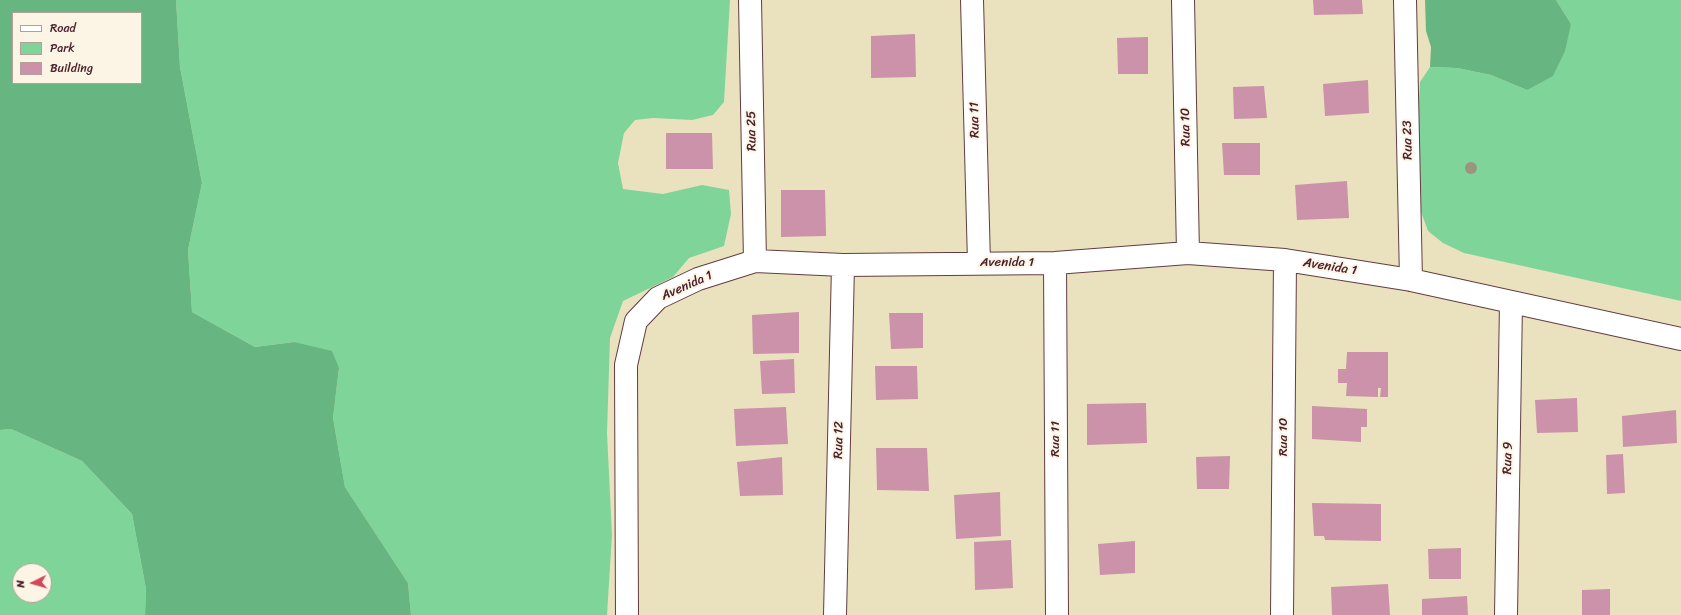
<!DOCTYPE html>
<style>
body{margin:0}
#map{position:relative;width:1681px;height:615px;overflow:hidden;background:#eae2be;font-family:Sriracha,sans-serif}
canvas{display:block}
.legend{position:absolute;left:12px;top:12px;width:130px;height:72px;box-sizing:border-box;background:#fcf5e5;border:1px solid #b59f9b;margin:0;padding:5px 7px;list-style:none;font-size:12px;color:#4a1f2b}
.legend li{display:flex;align-items:center;gap:8px;height:20px}
.legend b{width:20px;border:1px solid #b59f9b}
.north{position:absolute;left:12px;top:563px;width:40px;height:40px;box-sizing:border-box;background:#fcf5e5;border:1px solid #b59f9b;border-radius:50%;rotate:265deg;font-size:11px;font-weight:700;line-height:16px;text-align:center;color:#4a1f2b}
.north::after{content:'';display:block;margin:auto;width:14px;height:18px;background:#d1495b;clip-path:polygon(50% 0,100% 100%,50% 72%,0 100%)}
</style>
<div id="map">
<canvas width="1681" height="615"></canvas>
<ul class="legend">
<li><b style="height:5px;background:#fff"></b>Road</li>
<li><b style="height:11px;background:#7fd599"></b>Park</li>
<li><b style="height:11px;background:#cb92a9"></b>Building</li>
</ul>
<div class="north">N</div>
</div>
<script>
const ctx = document.querySelector('canvas').getContext('2d');
ctx.lineJoin = 'round';
function paint(path, color) { ctx.fillStyle = color; ctx.fill(path, 'evenodd'); }
function trace(path, color, width, dash) { ctx.strokeStyle = color; ctx.lineWidth = width; ctx.lineCap = dash ? 'butt' : 'round'; ctx.setLineDash(dash || []); ctx.stroke(path); }
function write(font, color, halo, rows, align = 'center') {
  ctx.font = font + ' Sriracha,sans-serif'; ctx.lineWidth = 4; ctx.setLineDash([]); ctx.textBaseline = 'middle'; ctx.strokeStyle = halo; ctx.fillStyle = color; for (const [text, x, y, turn = 0] of rows) {
    ctx.save(); ctx.translate(x, y); ctx.rotate((+turn || 0) * Math.PI / 180); ctx.textAlign = isNaN(turn) ? turn : align; if (halo) ctx.strokeText(text, 0, 0); ctx.fillText(text, 0, 0); ctx.restore();
  }
}
paint(new Path2D(`
 M 176,0 L 730,0 L 724,102 L 713,115 L 692,120 L 653,118 L 635,120 L 624,133 L 618,163 L 623,189 L 663,194 L 702,185 L 729,190 L 731,214 L 724,246 L 689,258 L 673,277 L 623,301 L 610,338 L 607,433 L 612,535 L 607,615 L 411,615 L 408,583 L 345,487 L 333,418 L 339,368 L 294,342 L 255,347 L 192,312 L 188,250 L 202,183 L 180,67 Z
 M 1556,0 L 1681,0 L 1681,301 L 1464,253 L 1443,243 L 1428,231 L 1420,209 L 1416,154 L 1420,82 L 1430,67 L 1457,68 L 1491,75 L 1527,90 L 1571,24 Z
 M 11,429 L 82,461 L 132,514 L 146,589 L 145,615 L 0,615 L 0,430 ZM 20,571 L 44,571 L 44,595 L 20,595 Z`), '#7fd599');
paint(new Path2D(`
 M 0,0 L 176,0 L 180,67 L 202,183 L 188,250 L 192,312 L 255,347 L 294,342 L 332,351 L 339,368 L 333,418 L 345,487 L 408,583 L 411,615 L 145,615 L 146,589 L 132,514 L 82,461 L 11,429 L 0,430 ZM 13,13 L 141,13 L 141,83 L 13,83 Z
 M 1425,0 L 1556,0 L 1571,24 L 1565,51 L 1553,76 L 1527,90 L 1491,75 L 1457,68 L 1430,67 L 1431,47 L 1426,31 Z`), '#67b681');
paint(new Path2D(`
 M 1313,0 L 1362,0 L 1363,14 L 1314,15 Z
 M 915,34 L 916,77 L 871,78 L 871,36 Z
 M 1148,37 L 1148,74 L 1118,74 L 1117,38 Z
 M 1368,80 L 1369,113 L 1325,116 L 1323,84 Z
 M 1264,86 L 1267,118 L 1234,119 L 1233,87 Z
 M 666,133 L 712,133 L 713,169 L 666,169 Z
 M 1222,143 L 1260,143 L 1260,175 L 1224,175 Z
 M 1347,181 L 1349,218 L 1297,220 L 1295,185 Z
 M 781,190 L 825,190 L 826,236 L 781,237 Z
 M 799,312 L 799,353 L 753,354 L 752,315 Z
 M 889,313 L 923,313 L 923,348 L 891,349 Z
 M 1347,352 L 1388,352 L 1388,397 L 1380,397 L 1381,388 L 1378,388 L 1378,397 L 1346,396 L 1347,383 L 1338,383 L 1338,369 L 1346,369 Z
 M 794,359 L 795,393 L 762,394 L 760,361 Z
 M 875,366 L 917,366 L 918,399 L 876,400 Z
 M 1577,398 L 1578,432 L 1537,433 L 1535,400 Z
 M 1146,403 L 1147,443 L 1087,445 L 1087,404 Z
 M 1312,406 L 1367,409 L 1367,427 L 1361,427 L 1361,442 L 1312,439 Z
 M 786,407 L 788,444 L 736,446 L 734,409 Z
 M 1676,410 L 1677,443 L 1623,447 L 1622,416 Z
 M 876,448 L 927,448 L 929,491 L 877,490 Z
 M 1623,454 L 1625,493 L 1607,494 L 1606,455 Z
 M 1230,456 L 1229,489 L 1197,489 L 1196,457 Z
 M 782,457 L 783,495 L 740,496 L 737,462 Z
 M 1000,492 L 1001,536 L 956,539 L 954,495 Z
 M 1312,503 L 1381,504 L 1381,541 L 1325,540 L 1324,536 L 1314,536 Z
 M 1011,540 L 1013,588 L 975,590 L 974,542 Z
 M 1135,541 L 1135,573 L 1100,575 L 1098,544 Z
 M 1461,548 L 1461,579 L 1429,579 L 1428,549 Z
 M 1388,584 L 1390,615 L 1332,615 L 1331,587 Z
 M 1610,589 L 1610,615 L 1582,615 L 1582,590 Z
 M 1467,596 L 1468,615 L 1422,615 L 1422,599 Z`), '#cb92a9');
const street = new Path2D(`
 M 750,0 L 755,261
 M 972,0 L 979,263
 M 1183,0 L 1188,253
 M 1405,0 L 1411,280
 M 1055,263 L 1057,615
 M 627,615 L 626,365 L 636,321 L 658,298 L 698,279 L 755,261 L 843,265 L 1055,263 L 1188,253 L 1285,260 L 1411,280 L 1681,339
 M 835,615 L 843,265
 M 1282,615 L 1285,260
 M 1506,615 L 1511,302`);
trace(street, '#623c41', 24);
trace(street, '#fff', 22);
ctx.fillStyle = '#9b957f';
for (const [x, y] of [
 [1471,168]
]) { ctx.beginPath(); ctx.arc(x, y, 6, 0, 2 * Math.PI); ctx.fill(); }
write('13px', '#4a1f2b', '#fcf5e5', [
 ["Rua 11",975,120,-91],
 ["Rua 10",1186,127,-91],
 ["Rua 25",752,131,-91],
 ["Rua 23",1408,140,-91],
 ["Avenida 1",1007,263],
 ["Avenida 1",1330,267,9],
 ["Avenida 1",687,286,-24],
 ["Rua 10",1284,437,-90],
 ["Rua 11",1056,439,-90],
 ["Rua 12",839,440,-89],
 ["Rua 9",1508,458,-89]
]);
</script>
